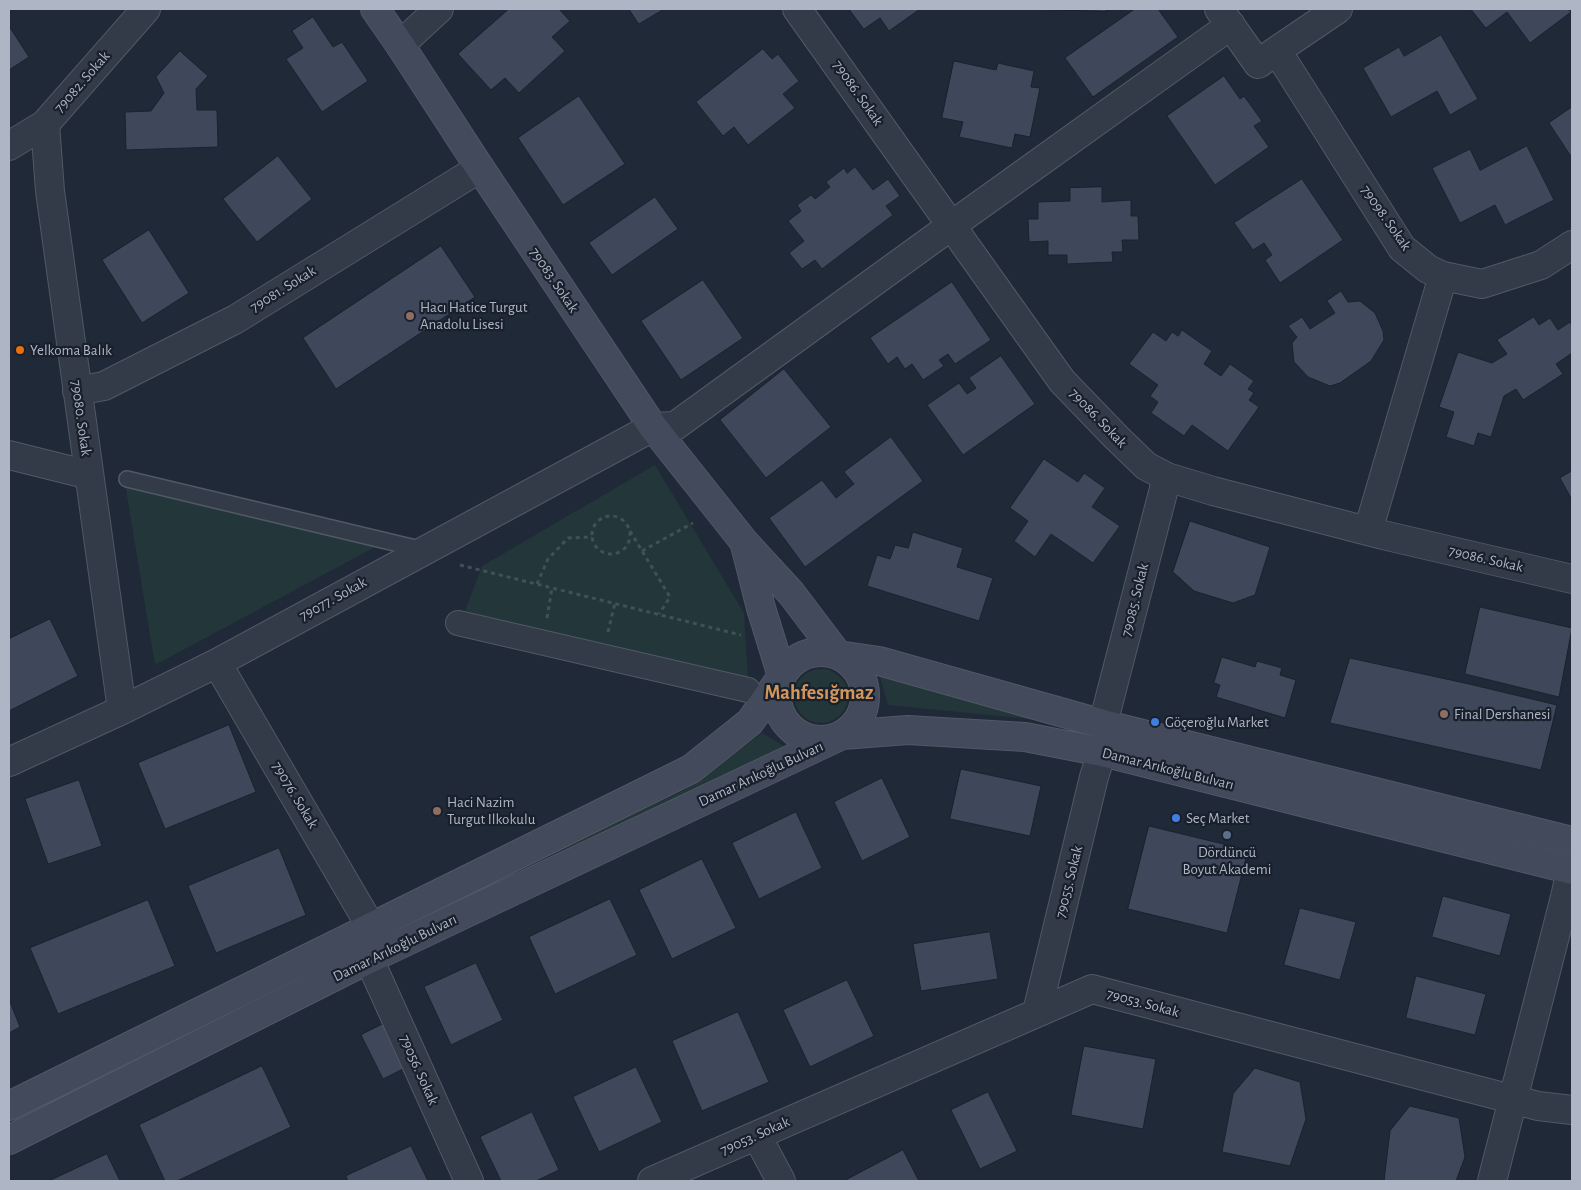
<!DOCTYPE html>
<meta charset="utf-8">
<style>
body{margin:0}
#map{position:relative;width:1581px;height:1190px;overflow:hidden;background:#202937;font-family:"Alegreya Sans",sans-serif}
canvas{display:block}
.frame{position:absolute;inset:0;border:10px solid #aeb5c5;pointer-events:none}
</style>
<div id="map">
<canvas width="1581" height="1190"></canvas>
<div class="frame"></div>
</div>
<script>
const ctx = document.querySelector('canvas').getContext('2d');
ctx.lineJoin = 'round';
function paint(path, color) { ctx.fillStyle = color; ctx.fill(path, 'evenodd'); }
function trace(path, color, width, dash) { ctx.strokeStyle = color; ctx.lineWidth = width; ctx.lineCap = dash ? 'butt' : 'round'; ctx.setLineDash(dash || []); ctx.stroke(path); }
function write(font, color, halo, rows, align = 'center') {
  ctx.font = font + ' "Alegreya Sans",sans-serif'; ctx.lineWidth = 4.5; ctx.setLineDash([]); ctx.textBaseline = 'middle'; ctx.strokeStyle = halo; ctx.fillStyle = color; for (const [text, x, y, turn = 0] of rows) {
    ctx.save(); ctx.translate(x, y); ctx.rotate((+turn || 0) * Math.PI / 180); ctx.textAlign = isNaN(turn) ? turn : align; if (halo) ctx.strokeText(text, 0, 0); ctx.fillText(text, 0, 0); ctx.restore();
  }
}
paint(new Path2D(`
 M 655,465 L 744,613 L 748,678 L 463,616 L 482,566 Z
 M 125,484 L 379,545 L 155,665 Z
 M794 696a27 27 0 1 1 54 0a27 27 0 1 1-54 0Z
 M 880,677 L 1572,853 L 1572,858 L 1029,719 L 888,705 Z
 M 762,733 L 784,746 L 685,795 L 289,984 L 9,1124 L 9,1118 L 285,980 L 684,790 Z`), '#233639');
const building = new Path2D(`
 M 509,9 L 559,9 L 570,21 L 552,37 L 565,51 L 519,93 L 505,78 L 491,90 L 458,54 Z
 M 629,9 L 664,9 L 639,24 Z
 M 849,9 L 920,9 L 889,31 L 880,18 L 864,29 Z
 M 1024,9 L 1106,9 L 1106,11 Z
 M 1135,9 L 1158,9 L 1178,37 L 1093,97 L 1065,58 Z
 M 1471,9 L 1568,9 L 1571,12 L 1530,43 L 1507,12 L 1486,28 Z
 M 313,17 L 333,47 L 342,42 L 368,81 L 322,112 L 286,59 L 303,48 L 292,31 Z
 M 9,26 L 29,57 L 9,70 Z
 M 1441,35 L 1478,99 L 1450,115 L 1437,91 L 1391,117 L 1363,68 L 1399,47 L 1404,56 Z
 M 763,49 L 772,59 L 778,54 L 799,81 L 783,94 L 795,108 L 748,145 L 734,127 L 723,136 L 696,102 Z
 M 180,51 L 208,76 L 196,89 L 197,110 L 217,110 L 218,147 L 126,150 L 125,112 L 151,111 L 164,93 L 156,77 Z
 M 954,61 L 996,70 L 998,63 L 1034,71 L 1031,87 L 1040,88 L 1030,137 L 1015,134 L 1012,148 L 959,137 L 963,122 L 942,118 Z
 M 1224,76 L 1240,99 L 1244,96 L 1262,121 L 1254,126 L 1269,147 L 1215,185 L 1167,116 Z
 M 579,96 L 625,164 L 563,205 L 518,138 Z
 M 1572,107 L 1572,158 L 1549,123 Z
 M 1527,146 L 1554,200 L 1505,225 L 1495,205 L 1460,223 L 1432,168 L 1470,149 L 1480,170 Z
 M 278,156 L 312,199 L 257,242 L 223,199 Z
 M 855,167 L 873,190 L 888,179 L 900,196 L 886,206 L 893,215 L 822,269 L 815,260 L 802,269 L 789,253 L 804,241 L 788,221 L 801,211 L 797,205 L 811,195 L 815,199 L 830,187 L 826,182 L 844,168 L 847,173 Z
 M 1302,179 L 1343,240 L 1280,283 L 1265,260 L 1272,255 L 1264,243 L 1253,250 L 1234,223 Z
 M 1102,187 L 1102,202 L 1131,200 L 1131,216 L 1138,216 L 1139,240 L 1122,240 L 1123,252 L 1112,252 L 1113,262 L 1067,264 L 1067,255 L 1048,255 L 1048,241 L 1029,242 L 1028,219 L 1038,219 L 1038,202 L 1070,201 L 1070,188 Z
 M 655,197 L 678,229 L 612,275 L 589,243 Z
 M 149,230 L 189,293 L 142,323 L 102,260 Z
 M 441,246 L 475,297 L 336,389 L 303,338 Z
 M 703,280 L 743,338 L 681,380 L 641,321 Z
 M 952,282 L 991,340 L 955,364 L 948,354 L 939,360 L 944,366 L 923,380 L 912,364 L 905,369 L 897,357 L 888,364 L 870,338 Z
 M 1341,291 L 1348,302 L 1360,301 L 1375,313 L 1383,331 L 1384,340 L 1371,361 L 1340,383 L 1330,386 L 1308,377 L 1294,362 L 1292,343 L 1297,337 L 1288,326 L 1302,317 L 1310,329 L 1335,313 L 1327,301 Z
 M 1534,317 L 1539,325 L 1550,318 L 1558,330 L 1570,322 L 1572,326 L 1572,353 L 1556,364 L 1563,374 L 1523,400 L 1516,389 L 1504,396 L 1491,437 L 1478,433 L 1474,446 L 1446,437 L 1454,412 L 1439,407 L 1458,352 L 1492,363 L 1507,354 L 1497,340 Z
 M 1182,330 L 1212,351 L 1204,364 L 1221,376 L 1230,364 L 1254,381 L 1248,389 L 1254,393 L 1249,400 L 1259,407 L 1228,451 L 1192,425 L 1184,436 L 1151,413 L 1158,402 L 1150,396 L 1158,385 L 1129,364 L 1153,332 L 1166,341 L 1172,332 L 1178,336 Z
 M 1001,356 L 1035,404 L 963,455 L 927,405 L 959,383 L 967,394 L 976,388 L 969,378 Z
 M 784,369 L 831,427 L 766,478 L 720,420 Z
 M 891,437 L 923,481 L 805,567 L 769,518 L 822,480 L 836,498 L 854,484 L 844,472 Z
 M 1044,459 L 1078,482 L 1084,473 L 1105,488 L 1092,507 L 1120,526 L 1093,563 L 1051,534 L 1035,557 L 1014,541 L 1028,521 L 1010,508 Z
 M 1572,471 L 1572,500 L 1560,478 Z
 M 1190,521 L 1270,547 L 1255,595 L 1233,603 L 1194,591 L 1173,572 Z
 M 913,532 L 963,548 L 957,567 L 993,578 L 979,621 L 867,586 L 877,555 L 890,559 L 895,545 L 908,548 Z
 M 1480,607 L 1572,628 L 1559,697 L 1465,674 Z
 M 50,619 L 78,676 L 9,711 L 9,639 Z
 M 1222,657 L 1255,667 L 1257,661 L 1282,668 L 1280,675 L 1296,680 L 1285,718 L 1216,697 L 1220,685 L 1214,683 Z
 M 1350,658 L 1469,684 L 1557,705 L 1541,770 L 1330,723 Z
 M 229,725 L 256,792 L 165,829 L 138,763 Z
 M 961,769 L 1041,786 L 1030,836 L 950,819 Z
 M 882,778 L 910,837 L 862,861 L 834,802 Z
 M 79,780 L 102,846 L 48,864 L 25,799 Z
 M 796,812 L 822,868 L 759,899 L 732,843 Z
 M 1149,826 L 1248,850 L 1227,933 L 1128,909 Z
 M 279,848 L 306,915 L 216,953 L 188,886 Z
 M 702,859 L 736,928 L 672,959 L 639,890 Z
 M 1443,896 L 1511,914 L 1500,956 L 1432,937 Z
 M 610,899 L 637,955 L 555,994 L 529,937 Z
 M 148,900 L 175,966 L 58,1014 L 30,948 Z
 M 1300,908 L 1356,922 L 1340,980 L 1284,965 Z
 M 990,932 L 998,979 L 921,991 L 913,944 Z
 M 476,963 L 503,1020 L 451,1045 L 424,987 Z
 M 1416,976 L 1486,994 L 1475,1035 L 1406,1018 Z
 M 847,980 L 874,1036 L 810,1067 L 783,1010 Z
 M 9,999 L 20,1027 L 9,1033 Z
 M 738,1012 L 769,1082 L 702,1111 L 672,1041 Z
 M 383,1024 L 405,1068 L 383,1079 L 361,1035 Z
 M 1084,1046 L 1156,1059 L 1143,1129 L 1071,1115 Z
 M 262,1066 L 291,1127 L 177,1181 L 165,1181 L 139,1125 Z
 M 636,1067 L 662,1122 L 599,1152 L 573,1097 Z
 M 1255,1068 L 1300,1082 L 1306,1119 L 1290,1166 L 1222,1152 L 1233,1094 Z
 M 988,1092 L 1017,1151 L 980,1169 L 951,1110 Z
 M 1410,1106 L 1459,1118 L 1465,1157 L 1456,1181 L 1384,1181 L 1390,1131 Z
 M 532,1112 L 559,1170 L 536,1181 L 501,1181 L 480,1137 Z
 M 411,1146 L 428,1181 L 348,1181 L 346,1176 Z
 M 903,1150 L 919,1181 L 844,1181 Z
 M 107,1154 L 120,1181 L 49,1181 Z`);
paint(building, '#3e485a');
trace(building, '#1b222e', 1);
const service = new Path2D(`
 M 127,479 L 424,550`);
const pedestrian = new Path2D(`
 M 458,623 L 748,690`);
const minor = new Path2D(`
 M 797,9 L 1062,381 L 1116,437 L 1146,466 L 1167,477 L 1213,491 L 1383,535 L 1572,579
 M 1219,9 L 1258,64 L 1276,51 L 1286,65 L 1402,248 L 1428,269 L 1443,276 L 1368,531
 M 400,45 L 439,9
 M 1276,51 L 1338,9
 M 45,124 L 50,191 L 122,710
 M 9,146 L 45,124 L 146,9
 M 1443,276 L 1482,284 L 1541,265 L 1572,245
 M 77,391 L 104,386 L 236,319 L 480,168
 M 9,455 L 89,475
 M 217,663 L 371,927
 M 1103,724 L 1167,477
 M 9,762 L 122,710 L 217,663 L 653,427 L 675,426 L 966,215 L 1231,25
 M 369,959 L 469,1181
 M 1037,1012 L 1094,777 L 1102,752
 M 757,1136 L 781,1181
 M 652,1181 L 1092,989 L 1538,1106 L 1572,1110
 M 1492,1181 L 1565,897 L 1571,870`);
const secondary = new Path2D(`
 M 375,9 L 400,45 L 480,168 L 653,427 L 745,543 L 791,593 L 838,655
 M 745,545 L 761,608 L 782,676
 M777 696a44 44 0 1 1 88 0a44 44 0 1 1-88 0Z
 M 838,655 L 879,661 L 1103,724 L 1572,841
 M 9,1106 L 691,769 L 750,722 L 782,676
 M 9,1140 L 369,959 L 842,735 L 908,730 L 1025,737 L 1102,752 L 1572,870`);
trace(service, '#515866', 18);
trace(pedestrian, '#515866', 26);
trace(minor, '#515866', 30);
trace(secondary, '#515866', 30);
trace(new Path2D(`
 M592 535a19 19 0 1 1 38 0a19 19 0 1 1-38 0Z
 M 630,531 L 670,597 L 659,614
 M 642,551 L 693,523
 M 460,565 L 741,635
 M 537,584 L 548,559 L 568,538 L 592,537
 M 547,618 L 552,588
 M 608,632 L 615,603`), '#405256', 3, [4, 4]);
trace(service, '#343b48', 15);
trace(pedestrian, '#343b48', 24);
trace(minor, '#343b48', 28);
trace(secondary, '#424a5b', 28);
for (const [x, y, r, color] of [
 [410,316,5,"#8d6e63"],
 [20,350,5,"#e8710a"],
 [1444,714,5,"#8d6e63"],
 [1155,722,5,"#3f7fe0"],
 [437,811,5,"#8d6e63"],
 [1176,818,5,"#3f7fe0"],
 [1227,835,5,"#5c6f8a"]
]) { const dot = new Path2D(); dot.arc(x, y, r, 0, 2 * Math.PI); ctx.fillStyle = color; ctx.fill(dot); trace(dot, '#19202c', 2); }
write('15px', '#aeb5c5', '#19202c', [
 ["79082. Sokak",82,82,-49],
 ["79086. Sokak",858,93,55],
 ["79098. Sokak",1386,218,55],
 ["79083. Sokak",554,280,56],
 ["79081. Sokak",283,289,-32],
 ["79080. Sokak",81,418,82],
 ["79086. Sokak",1098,418,46],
 ["79086. Sokak",1486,559,13],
 ["79077. Sokak",333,599,-29],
 ["79085. Sokak",1135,600,-76],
 ["Damar Arıkoğlu Bulvarı",1168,769,14],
 ["Damar Arıkoğlu Bulvarı",761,774,-25],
 ["79076. Sokak",295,795,59],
 ["79055. Sokak",1069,882,-76],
 ["Damar Arıkoğlu Bulvarı",395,948,-26],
 ["79053. Sokak",1143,1003,15],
 ["79056. Sokak",419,1070,66],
 ["79053. Sokak",755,1136,-24]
]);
write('15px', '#aeb5c5', '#19202c', [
 ["Hacı Hatice Turgut",420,307],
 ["Anadolu Lisesi",420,324],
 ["Yelkoma Balık",30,350],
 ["Final Dershanesi",1454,714],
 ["Göçeroğlu Market",1165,722],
 ["Haci Nazim",447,802],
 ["Turgut Ilkokulu",447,819],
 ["Seç Market",1186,818],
 ["Dördüncü",1227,852,"center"],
 ["Boyut Akademi",1227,869,"center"]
], 'left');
write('bold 20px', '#d3965b', '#19202c', [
 ["Mahfesığmaz",819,693]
]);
</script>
